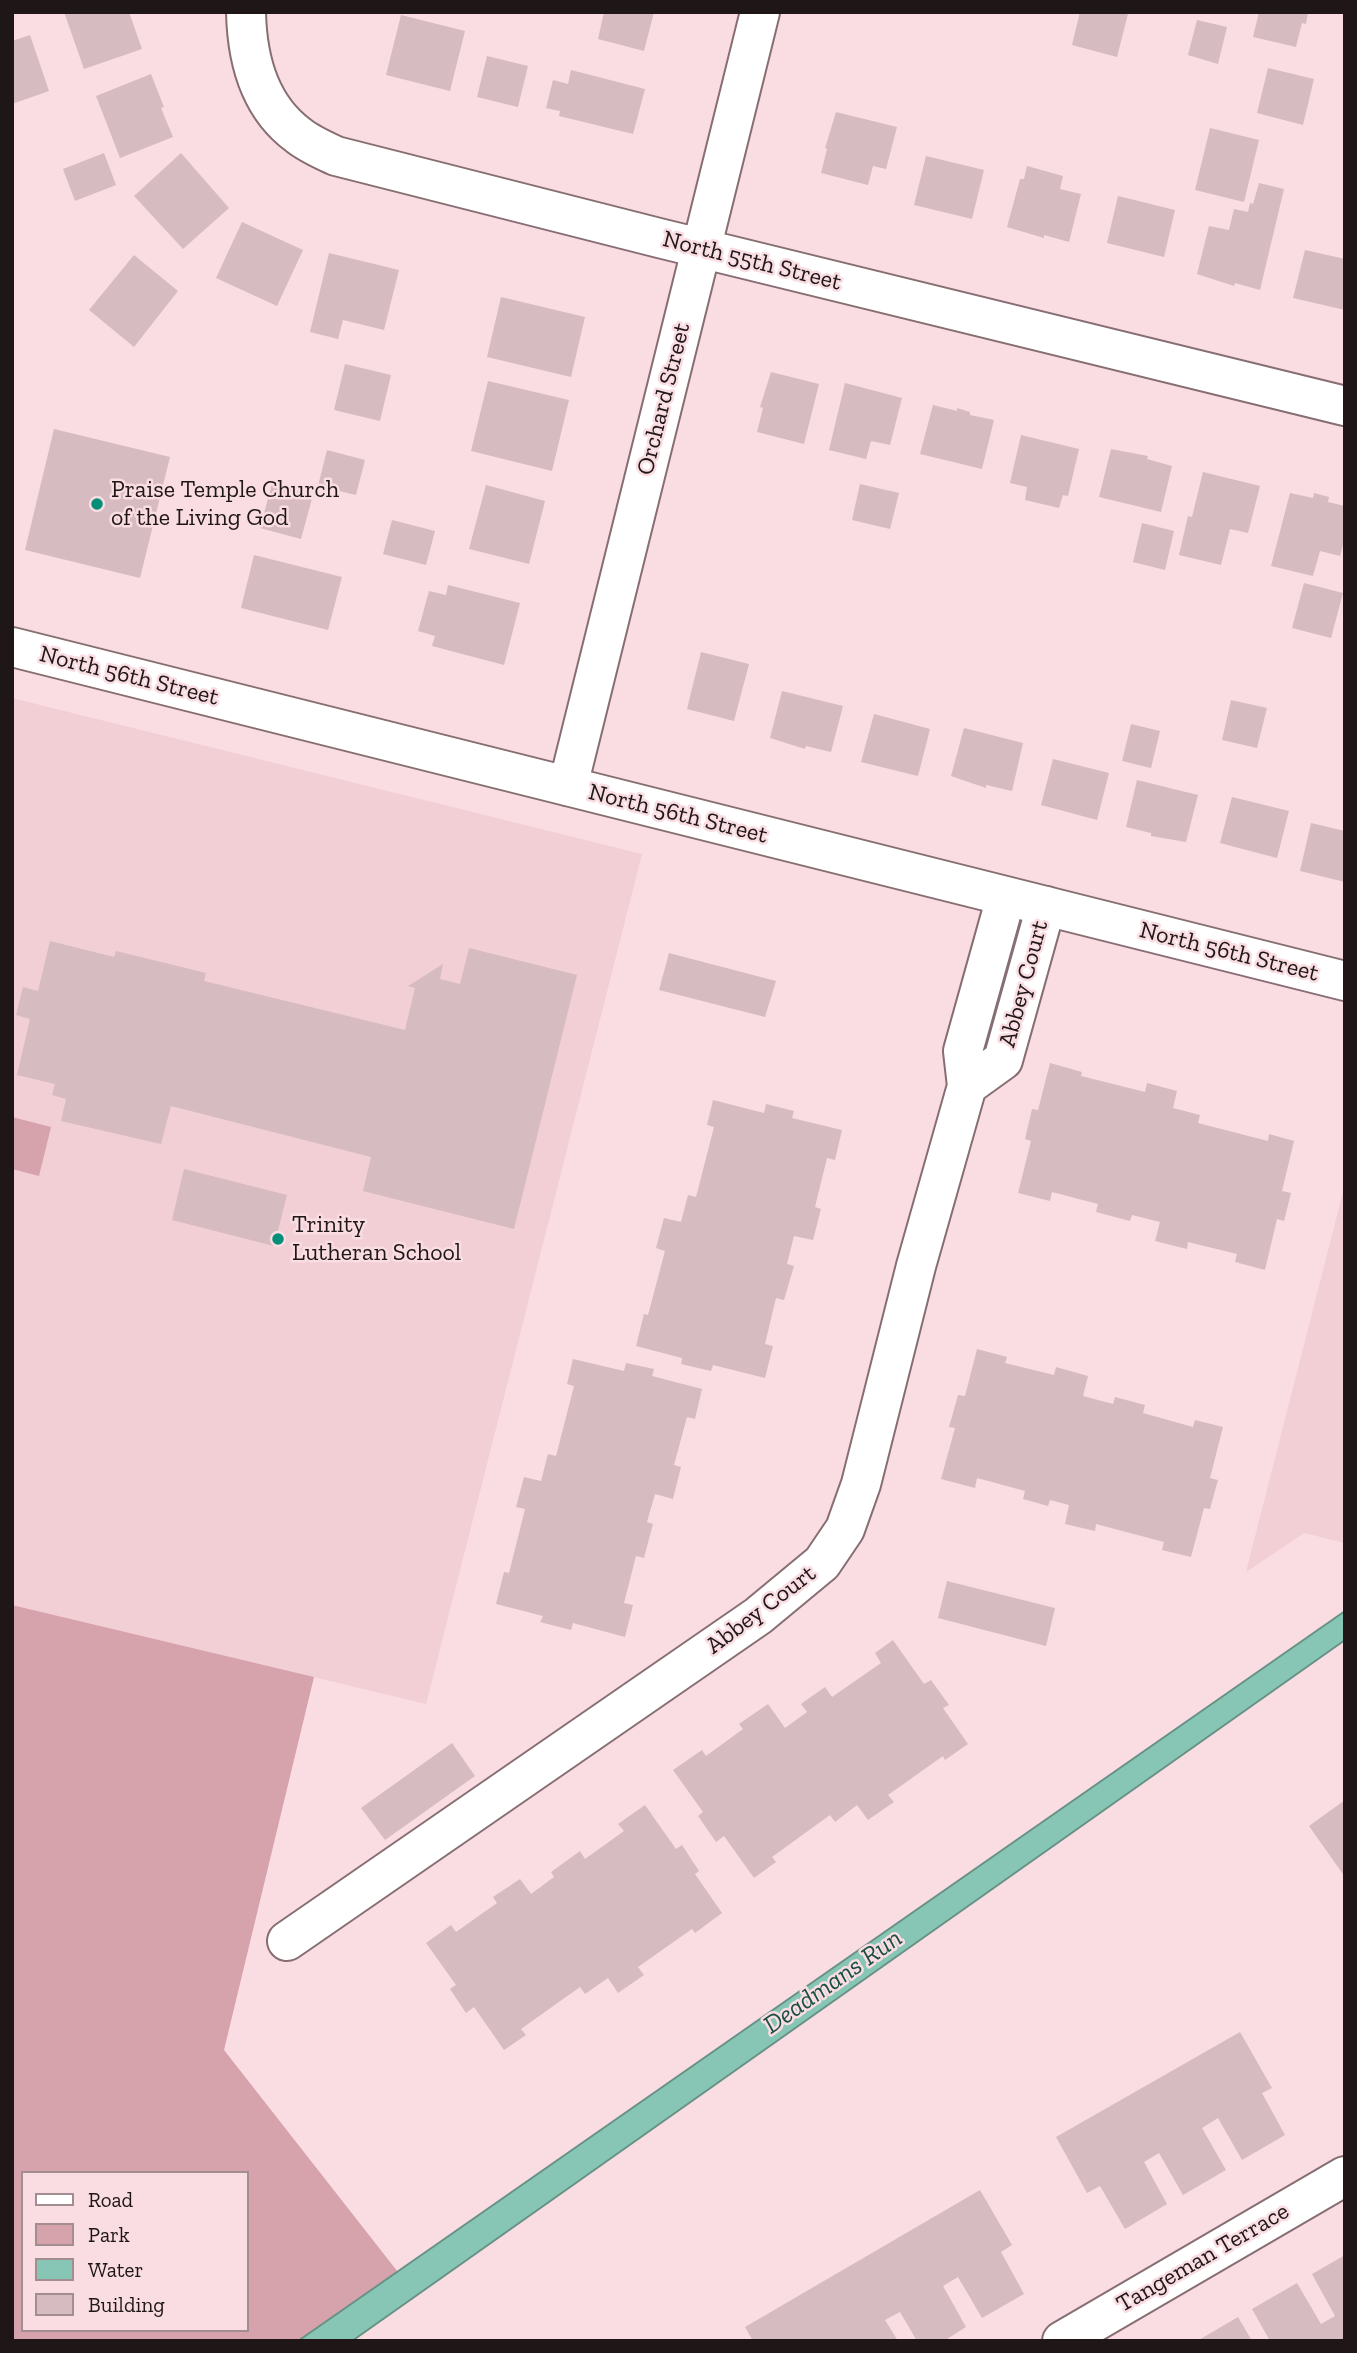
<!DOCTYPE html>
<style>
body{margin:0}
#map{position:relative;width:1357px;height:2353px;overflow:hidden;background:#f9dde2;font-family:"Zilla Slab",serif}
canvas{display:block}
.frame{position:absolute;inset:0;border:14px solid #1f1618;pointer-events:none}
.legend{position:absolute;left:21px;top:2171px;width:228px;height:161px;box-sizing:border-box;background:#f9dde2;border:2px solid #a28d91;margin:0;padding:9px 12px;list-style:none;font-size:21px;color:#1f1618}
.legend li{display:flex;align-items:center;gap:14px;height:35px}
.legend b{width:35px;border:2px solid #a28d91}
</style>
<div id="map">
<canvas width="1357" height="2353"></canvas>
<div class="frame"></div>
<ul class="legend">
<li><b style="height:9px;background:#fff"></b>Road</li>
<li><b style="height:19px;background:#d6a2ac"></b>Park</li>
<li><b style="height:19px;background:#87c6b5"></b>Water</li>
<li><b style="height:19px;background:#d6bbc0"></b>Building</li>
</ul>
</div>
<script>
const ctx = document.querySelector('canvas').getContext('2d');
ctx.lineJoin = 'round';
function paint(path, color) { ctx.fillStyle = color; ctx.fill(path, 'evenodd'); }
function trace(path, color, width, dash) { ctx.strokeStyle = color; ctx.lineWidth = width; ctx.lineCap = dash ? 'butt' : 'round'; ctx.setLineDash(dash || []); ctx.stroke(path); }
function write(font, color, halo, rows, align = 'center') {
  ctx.font = font + ' "Zilla Slab",serif'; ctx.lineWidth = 5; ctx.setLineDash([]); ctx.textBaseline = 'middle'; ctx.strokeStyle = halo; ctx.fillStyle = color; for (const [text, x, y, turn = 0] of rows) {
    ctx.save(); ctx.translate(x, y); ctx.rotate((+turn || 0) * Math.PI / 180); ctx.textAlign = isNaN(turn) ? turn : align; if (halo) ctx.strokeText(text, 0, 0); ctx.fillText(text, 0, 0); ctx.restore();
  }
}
paint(new Path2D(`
 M 12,698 L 642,854 L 426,1704 L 12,1605 Z
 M 1345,1184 L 1345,1543 L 1304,1533 L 1246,1572 Z`), '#f2ced5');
paint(new Path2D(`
 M 12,1117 L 51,1127 L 39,1176 L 12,1169 Z
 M 12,1605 L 314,1677 L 224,2050 L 412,2290 L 338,2341 L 12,2341 ZM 23,2173 L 247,2173 L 247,2330 L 23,2330 Z`), '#d6a2ac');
const water = new Path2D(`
 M 1345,1611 L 1345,1640 L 352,2341 L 298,2341 Z`);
paint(water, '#87c6b5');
trace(water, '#689186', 2);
paint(new Path2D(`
 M 64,12 L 129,12 L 142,49 L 84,69 Z
 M 604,12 L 654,12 L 644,51 L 598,39 Z
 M 1080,12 L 1128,14 L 1117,57 L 1072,45 Z
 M 1259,12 L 1308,12 L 1306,24 L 1302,23 L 1296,47 L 1253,37 Z
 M 401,15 L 465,31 L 450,91 L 386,75 Z
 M 1197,20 L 1227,27 L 1218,64 L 1188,55 Z
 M 30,35 L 49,91 L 12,104 L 12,41 Z
 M 487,56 L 528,66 L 518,107 L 477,97 Z
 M 1268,68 L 1314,79 L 1303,125 L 1257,113 Z
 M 571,70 L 645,89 L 633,134 L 559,116 L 560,111 L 546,108 L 553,80 L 568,84 Z
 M 151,74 L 164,107 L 161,108 L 173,137 L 120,158 L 96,96 Z
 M 836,112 L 897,127 L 886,169 L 873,166 L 868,185 L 821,173 L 827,149 L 825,148 Z
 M 1210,128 L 1259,140 L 1244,202 L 1195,190 Z
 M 104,153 L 116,185 L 75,201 L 63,169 Z
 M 181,153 L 229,208 L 183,249 L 134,196 Z
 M 926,156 L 984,170 L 972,219 L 914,205 Z
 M 1027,166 L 1063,176 L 1060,189 L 1081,194 L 1069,242 L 1044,235 L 1044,238 L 1007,227 L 1020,179 L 1024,179 Z
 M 1259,183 L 1284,189 L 1260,290 L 1235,283 L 1234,286 L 1197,274 L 1209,226 L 1229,230 L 1234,209 L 1248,212 L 1250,203 L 1253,204 Z
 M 1118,196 L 1175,210 L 1164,257 L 1107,243 Z
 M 242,222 L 303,250 L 277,306 L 216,278 Z
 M 1305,250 L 1345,259 L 1345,310 L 1293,298 Z
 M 329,253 L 399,270 L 384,330 L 343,320 L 338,339 L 310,332 Z
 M 134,255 L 178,291 L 134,347 L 89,310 Z
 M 501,297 L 585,317 L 571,377 L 487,357 Z
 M 345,364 L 391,375 L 380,421 L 334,410 Z
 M 771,372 L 819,384 L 804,444 L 757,432 L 763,408 L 760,407 Z
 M 488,381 L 569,400 L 552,471 L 471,451 Z
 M 845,383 L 902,398 L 890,445 L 871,441 L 866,459 L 829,450 Z
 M 933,405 L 957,411 L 957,408 L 970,412 L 970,415 L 994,420 L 982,469 L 920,454 Z
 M 54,429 L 170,457 L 140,578 L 25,550 Z
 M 1021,435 L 1079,449 L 1068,496 L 1063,495 L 1059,508 L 1025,500 L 1027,487 L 1010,483 Z
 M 1111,449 L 1148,456 L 1147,459 L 1172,466 L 1161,512 L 1099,497 Z
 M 327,450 L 365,460 L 356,495 L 318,486 Z
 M 1203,472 L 1260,486 L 1248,533 L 1230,529 L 1221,565 L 1179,555 L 1188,516 L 1192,517 Z
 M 272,484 L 313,495 L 301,539 L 260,528 Z
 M 860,484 L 899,493 L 890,529 L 852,520 Z
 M 486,485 L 545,501 L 529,564 L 469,549 Z
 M 1290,493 L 1313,498 L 1314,493 L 1329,497 L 1328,502 L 1345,506 L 1345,537 L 1340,556 L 1320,551 L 1313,576 L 1271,566 Z
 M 392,520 L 435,531 L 426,565 L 383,554 Z
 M 1142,523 L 1174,531 L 1165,570 L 1133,562 Z
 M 254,555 L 342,577 L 328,630 L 241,608 Z
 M 1304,583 L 1343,593 L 1331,638 L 1292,628 Z
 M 448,585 L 520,603 L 504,665 L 432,646 L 435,636 L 418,631 L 429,591 L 446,595 Z
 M 701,652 L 749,664 L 734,721 L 687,709 Z
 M 782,691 L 843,706 L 831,752 L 806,746 L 805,749 L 770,738 Z
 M 1231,700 L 1267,708 L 1257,748 L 1222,740 Z
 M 874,714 L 930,729 L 918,776 L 861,762 Z
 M 1131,724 L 1160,731 L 1151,768 L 1122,761 Z
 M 964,728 L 1023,743 L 1012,791 L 986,785 L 986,788 L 951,776 Z
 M 1053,759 L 1109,773 L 1097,820 L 1041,805 Z
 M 1137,780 L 1198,795 L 1186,842 L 1151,836 L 1151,833 L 1126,827 Z
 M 1232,797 L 1289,811 L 1277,858 L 1220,843 Z
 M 1311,823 L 1345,831 L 1345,882 L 1300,871 Z
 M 50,941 L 114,957 L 116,951 L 206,973 L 204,981 L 405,1030 L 415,988 L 408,986 L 443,964 L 440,979 L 460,984 L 469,948 L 577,975 L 514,1229 L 363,1191 L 371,1157 L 171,1106 L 161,1144 L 61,1121 L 66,1099 L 52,1095 L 55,1084 L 17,1075 L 30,1019 L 16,1015 L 23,987 L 38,991 Z
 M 669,953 L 776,981 L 765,1017 L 659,990 Z
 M 1050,1063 L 1082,1072 L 1081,1076 L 1145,1092 L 1147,1083 L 1177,1091 L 1173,1108 L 1200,1115 L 1198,1123 L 1268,1141 L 1269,1134 L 1294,1141 L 1282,1191 L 1291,1193 L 1284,1221 L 1277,1219 L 1265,1270 L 1235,1262 L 1237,1254 L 1188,1242 L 1187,1249 L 1155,1241 L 1160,1222 L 1132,1215 L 1130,1221 L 1096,1212 L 1098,1204 L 1052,1192 L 1050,1201 L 1018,1193 L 1031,1141 L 1025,1139 L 1032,1109 L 1038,1110 Z
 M 713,1100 L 764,1113 L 766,1104 L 794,1111 L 792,1118 L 842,1130 L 835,1160 L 827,1158 L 815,1207 L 821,1209 L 813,1240 L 794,1236 L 787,1264 L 794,1266 L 784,1300 L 776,1298 L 765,1344 L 773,1346 L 765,1378 L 713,1365 L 711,1371 L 681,1364 L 682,1358 L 636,1346 L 644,1314 L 648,1315 L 665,1251 L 656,1248 L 664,1218 L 681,1222 L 688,1195 L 696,1197 L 714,1127 L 707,1125 Z
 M 184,1169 L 287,1195 L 274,1246 L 172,1220 Z
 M 977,1349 L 1007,1357 L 1005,1363 L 1054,1375 L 1056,1367 L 1088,1376 L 1083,1396 L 1113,1404 L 1115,1397 L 1145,1405 L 1143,1413 L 1193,1427 L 1195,1420 L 1223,1427 L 1210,1478 L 1218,1480 L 1210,1509 L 1204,1508 L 1191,1557 L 1162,1550 L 1164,1542 L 1096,1524 L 1095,1531 L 1065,1524 L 1069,1505 L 1050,1500 L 1048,1506 L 1023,1499 L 1025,1491 L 977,1478 L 975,1488 L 941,1479 L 955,1428 L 949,1427 L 958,1395 L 965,1396 Z
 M 573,1359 L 624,1371 L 626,1363 L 654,1369 L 652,1376 L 702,1389 L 695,1419 L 687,1417 L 674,1465 L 681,1467 L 673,1499 L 655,1494 L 647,1522 L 653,1524 L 644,1558 L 636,1556 L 624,1603 L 633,1605 L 625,1637 L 573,1623 L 571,1630 L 540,1622 L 543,1616 L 496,1604 L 504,1572 L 509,1573 L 525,1509 L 516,1507 L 524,1477 L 541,1481 L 548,1454 L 556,1456 L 574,1386 L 567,1384 Z
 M 947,1581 L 1055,1608 L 1046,1646 L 938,1618 Z
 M 893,1640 L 924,1684 L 931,1680 L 949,1705 L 943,1708 L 968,1744 L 945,1760 L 943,1756 L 888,1795 L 894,1802 L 868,1820 L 857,1805 L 835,1822 L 830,1815 L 772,1857 L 776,1862 L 754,1878 L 724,1836 L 716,1842 L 698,1816 L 703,1812 L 673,1770 L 702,1750 L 706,1756 L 743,1729 L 739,1724 L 768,1704 L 785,1728 L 807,1712 L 801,1704 L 825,1687 L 832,1697 L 881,1663 L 875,1653 Z
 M 452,1743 L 475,1776 L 385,1840 L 361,1808 Z
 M 1345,1800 L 1345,1877 L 1309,1826 Z
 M 645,1805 L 676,1849 L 682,1845 L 699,1871 L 695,1874 L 722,1913 L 695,1933 L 692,1929 L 638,1967 L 644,1975 L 618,1993 L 608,1978 L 585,1994 L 580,1987 L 521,2029 L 526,2035 L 504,2050 L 474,2007 L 466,2013 L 450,1989 L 456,1985 L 426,1943 L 451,1925 L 456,1932 L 497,1903 L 493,1897 L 520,1879 L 531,1894 L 554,1877 L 551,1872 L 580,1851 L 585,1859 L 624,1831 L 618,1824 Z
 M 1240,2032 L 1272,2088 L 1262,2093 L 1285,2135 L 1242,2160 L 1218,2118 L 1202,2128 L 1226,2170 L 1183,2195 L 1159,2153 L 1144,2162 L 1167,2204 L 1125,2229 L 1100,2186 L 1087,2193 L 1056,2137 Z
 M 980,2190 L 1012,2245 L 1001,2252 L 1024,2294 L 982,2318 L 958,2277 L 943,2286 L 966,2327 L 944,2341 L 917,2341 L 900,2312 L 885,2320 L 898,2341 L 753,2341 L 745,2327 Z
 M 1345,2255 L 1345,2341 L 1270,2341 L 1252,2309 L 1297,2283 L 1321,2324 L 1335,2316 L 1312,2274 Z
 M 1238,2317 L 1252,2341 L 1197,2341 Z`), '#d6bbc0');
const minor = new Path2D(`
 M 246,12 C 247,58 259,106 298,135 C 309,144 323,150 336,156 L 659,238 L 1345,406
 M 568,786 L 760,12
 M 967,1086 L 1003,1060 L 1046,906
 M 287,1941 L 758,1616 L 822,1563 L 845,1529 L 861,1484 L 916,1266 L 967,1086 L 963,1051 L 1006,897
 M 1062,2341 L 1345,2176`);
const major = new Path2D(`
 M 12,647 L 1345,981`);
trace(minor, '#866e72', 42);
trace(major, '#866e72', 42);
trace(minor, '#fff', 38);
trace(major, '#fff', 38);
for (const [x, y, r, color] of [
 [97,504,7,"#068f78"],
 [278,1239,7,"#068f78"]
]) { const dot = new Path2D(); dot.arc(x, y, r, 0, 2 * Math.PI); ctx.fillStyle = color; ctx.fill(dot); trace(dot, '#f9dde2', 2.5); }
write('24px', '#1f1618', '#f9dde2', [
 ["North 55th Street",752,261,14],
 ["Orchard Street",664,399,-76],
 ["North 56th Street",129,676,14],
 ["North 56th Street",678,814,14],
 ["North 56th Street",1229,952,14],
 ["Abbey Court",1024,984,-75],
 ["Abbey Court",761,1610,-37],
 ["Tangeman Terrace",1203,2258,-30]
]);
write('24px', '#1f1618', '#f9dde2', [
 ["Praise Temple Church",111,490],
 ["of the Living God",111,518],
 ["Trinity",292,1225],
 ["Lutheran School",292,1253]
], 'left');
write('italic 26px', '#194e42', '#f9dde2', [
 ["Deadmans Run",833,1982,-35]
]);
</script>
